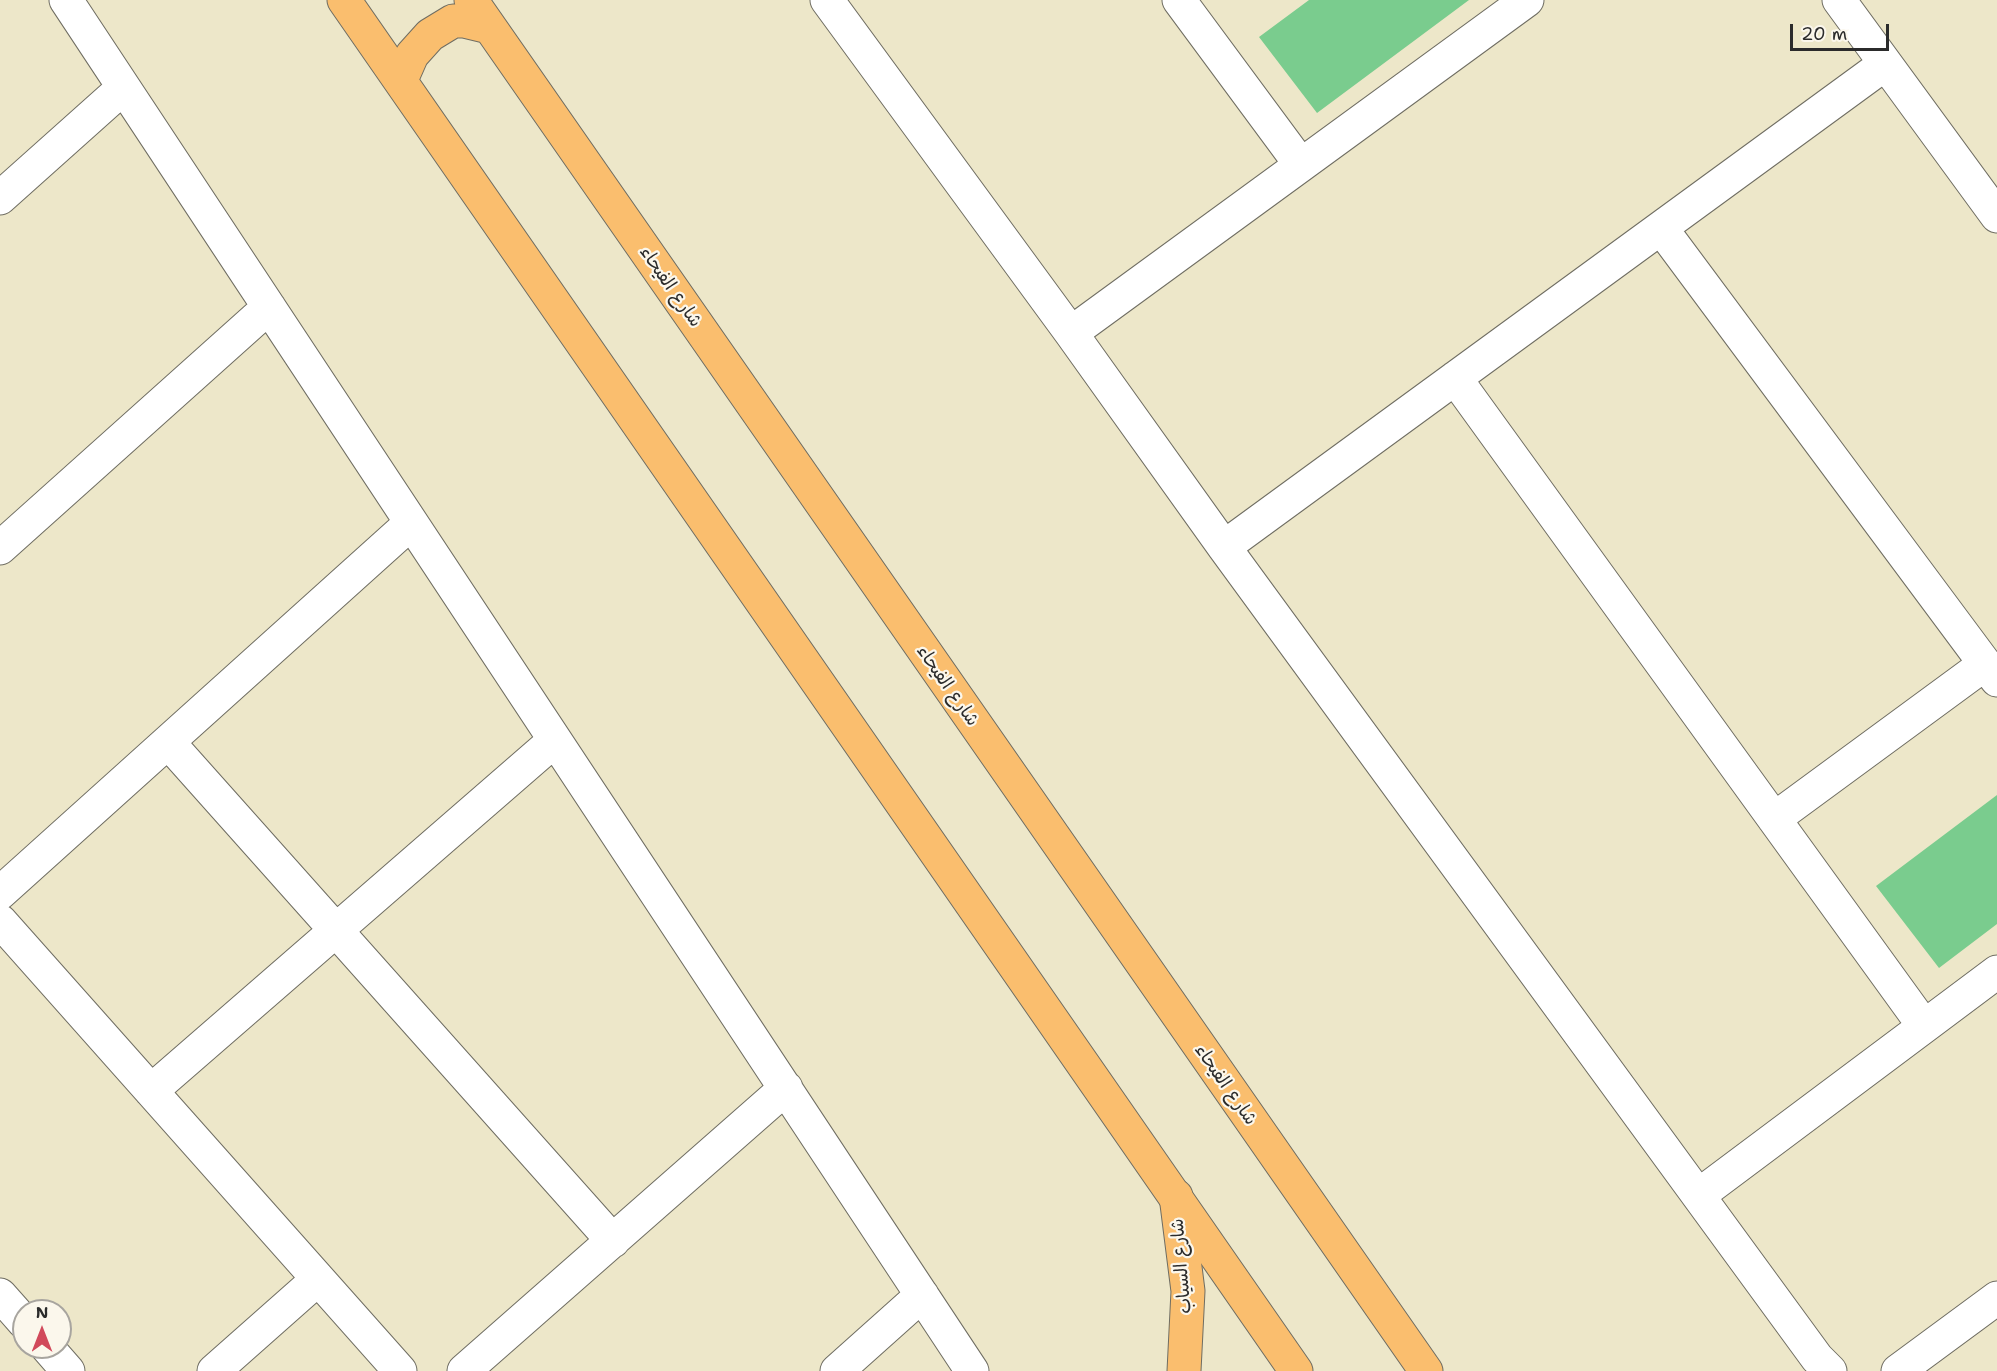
<!DOCTYPE html>
<meta charset="utf-8">
<style>
body{margin:0}
#map{position:relative;width:1997px;height:1371px;overflow:hidden;background:#ede7c9;font-family:"Shantell Sans",sans-serif}
canvas{display:block}
.north{position:absolute;left:12px;top:1299px;width:60px;height:60px;box-sizing:border-box;background:#fbf7ec;border:2px solid #a8a59f;border-radius:50%;rotate:0deg;font-size:16px;font-weight:700;line-height:24px;text-align:center;color:#2b2b2b}
.north::after{content:'';display:block;margin:auto;width:21px;height:27px;background:#d1495b;clip-path:polygon(50% 0,100% 100%,50% 72%,0 100%)}
.scale{position:absolute;left:1790px;top:24px;width:99px;height:27px;box-sizing:border-box;border:3px solid #2b2b2b;border-top:0;padding-left:8px;font-size:18px;line-height:21px;white-space:nowrap;color:#2b2b2b;-webkit-text-stroke:4px #fbf7ec;paint-order:stroke}
</style>
<div id="map">
<canvas width="1997" height="1371"></canvas>
<div class="north">N</div>
<div class="scale">20 m</div>
</div>
<script>
const ctx = document.querySelector('canvas').getContext('2d');
ctx.lineJoin = 'round';
function paint(path, color) { ctx.fillStyle = color; ctx.fill(path, 'evenodd'); }
function trace(path, color, width, dash) { ctx.strokeStyle = color; ctx.lineWidth = width; ctx.lineCap = dash ? 'butt' : 'round'; ctx.setLineDash(dash || []); ctx.stroke(path); }
function write(font, color, halo, rows, align = 'center') {
  ctx.font = font + ' "Shantell Sans","Playpen Sans Arabic",sans-serif'; ctx.lineWidth = 4.5; ctx.setLineDash([]); ctx.textBaseline = 'middle'; ctx.strokeStyle = halo; ctx.fillStyle = color; for (const [text, x, y, turn = 0] of rows) {
    ctx.save(); ctx.translate(x, y); ctx.rotate((+turn || 0) * Math.PI / 180); ctx.textAlign = isNaN(turn) ? turn : align; if (halo) ctx.strokeText(text, 0, 0); ctx.fillText(text, 0, 0); ctx.restore();
  }
}
paint(new Path2D(`
 M 1309,0 L 1469,0 L 1317,113 L 1259,37 Z
 M 1997,795 L 1997,924 L 1939,968 L 1876,886 Z`), '#7acc8e');
const minor = new Path2D(`
 M 66,0 L 972,1371
 M 827,0 L 1071,333 L 1224,547 L 1817,1358 L 1830,1371
 M 1179,0 L 1301,165
 M 1839,0 L 1997,216
 M 0,198 L 123,88
 M 1661,228 L 1997,680
 M 1071,333 L 1527,0
 M 1455,378 L 1924,1026
 M 1224,547 L 1885,64
 M 0,548 L 269,307
 M 168,742 L 613,1241
 M 1774,819 L 1985,664
 M 0,893 L 411,523
 M 0,921 L 400,1371
 M 151,1091 L 555,740
 M 1699,1195 L 1997,972
 M 0,1295 L 24,1322
 M 47,1347 L 68,1371
 M 214,1371 L 318,1279
 M 464,1371 L 786,1088
 M 837,1371 L 922,1295
 M 1898,1371 L 1997,1298`);
const major = new Path2D(`
 M 1176,1196 L 1188,1291 L 1184,1371`);
const highway = new Path2D(`
 M 344,0 L 1296,1371
 M 471,0 L 1426,1371
 M 401,80 L 412,55 L 430,35 L 453,21 L 464,21 L 489,27`);
trace(minor, '#6f6d62', 35);
trace(major, '#6f6d62', 35);
trace(highway, '#6f6d62', 35);
trace(minor, '#fff', 33);
trace(major, '#fabe6e', 33);
trace(highway, '#fabe6e', 33);
write('18px', '#2b2b2b', '#fbf7ec', [
 ["شارع الفيحاء",670,287,55],
 ["شارع الفيحاء",947,686,55],
 ["شارع الفيحاء",1225,1085,55],
 ["شارع السياب",1182,1266,-95]
]);
</script>
